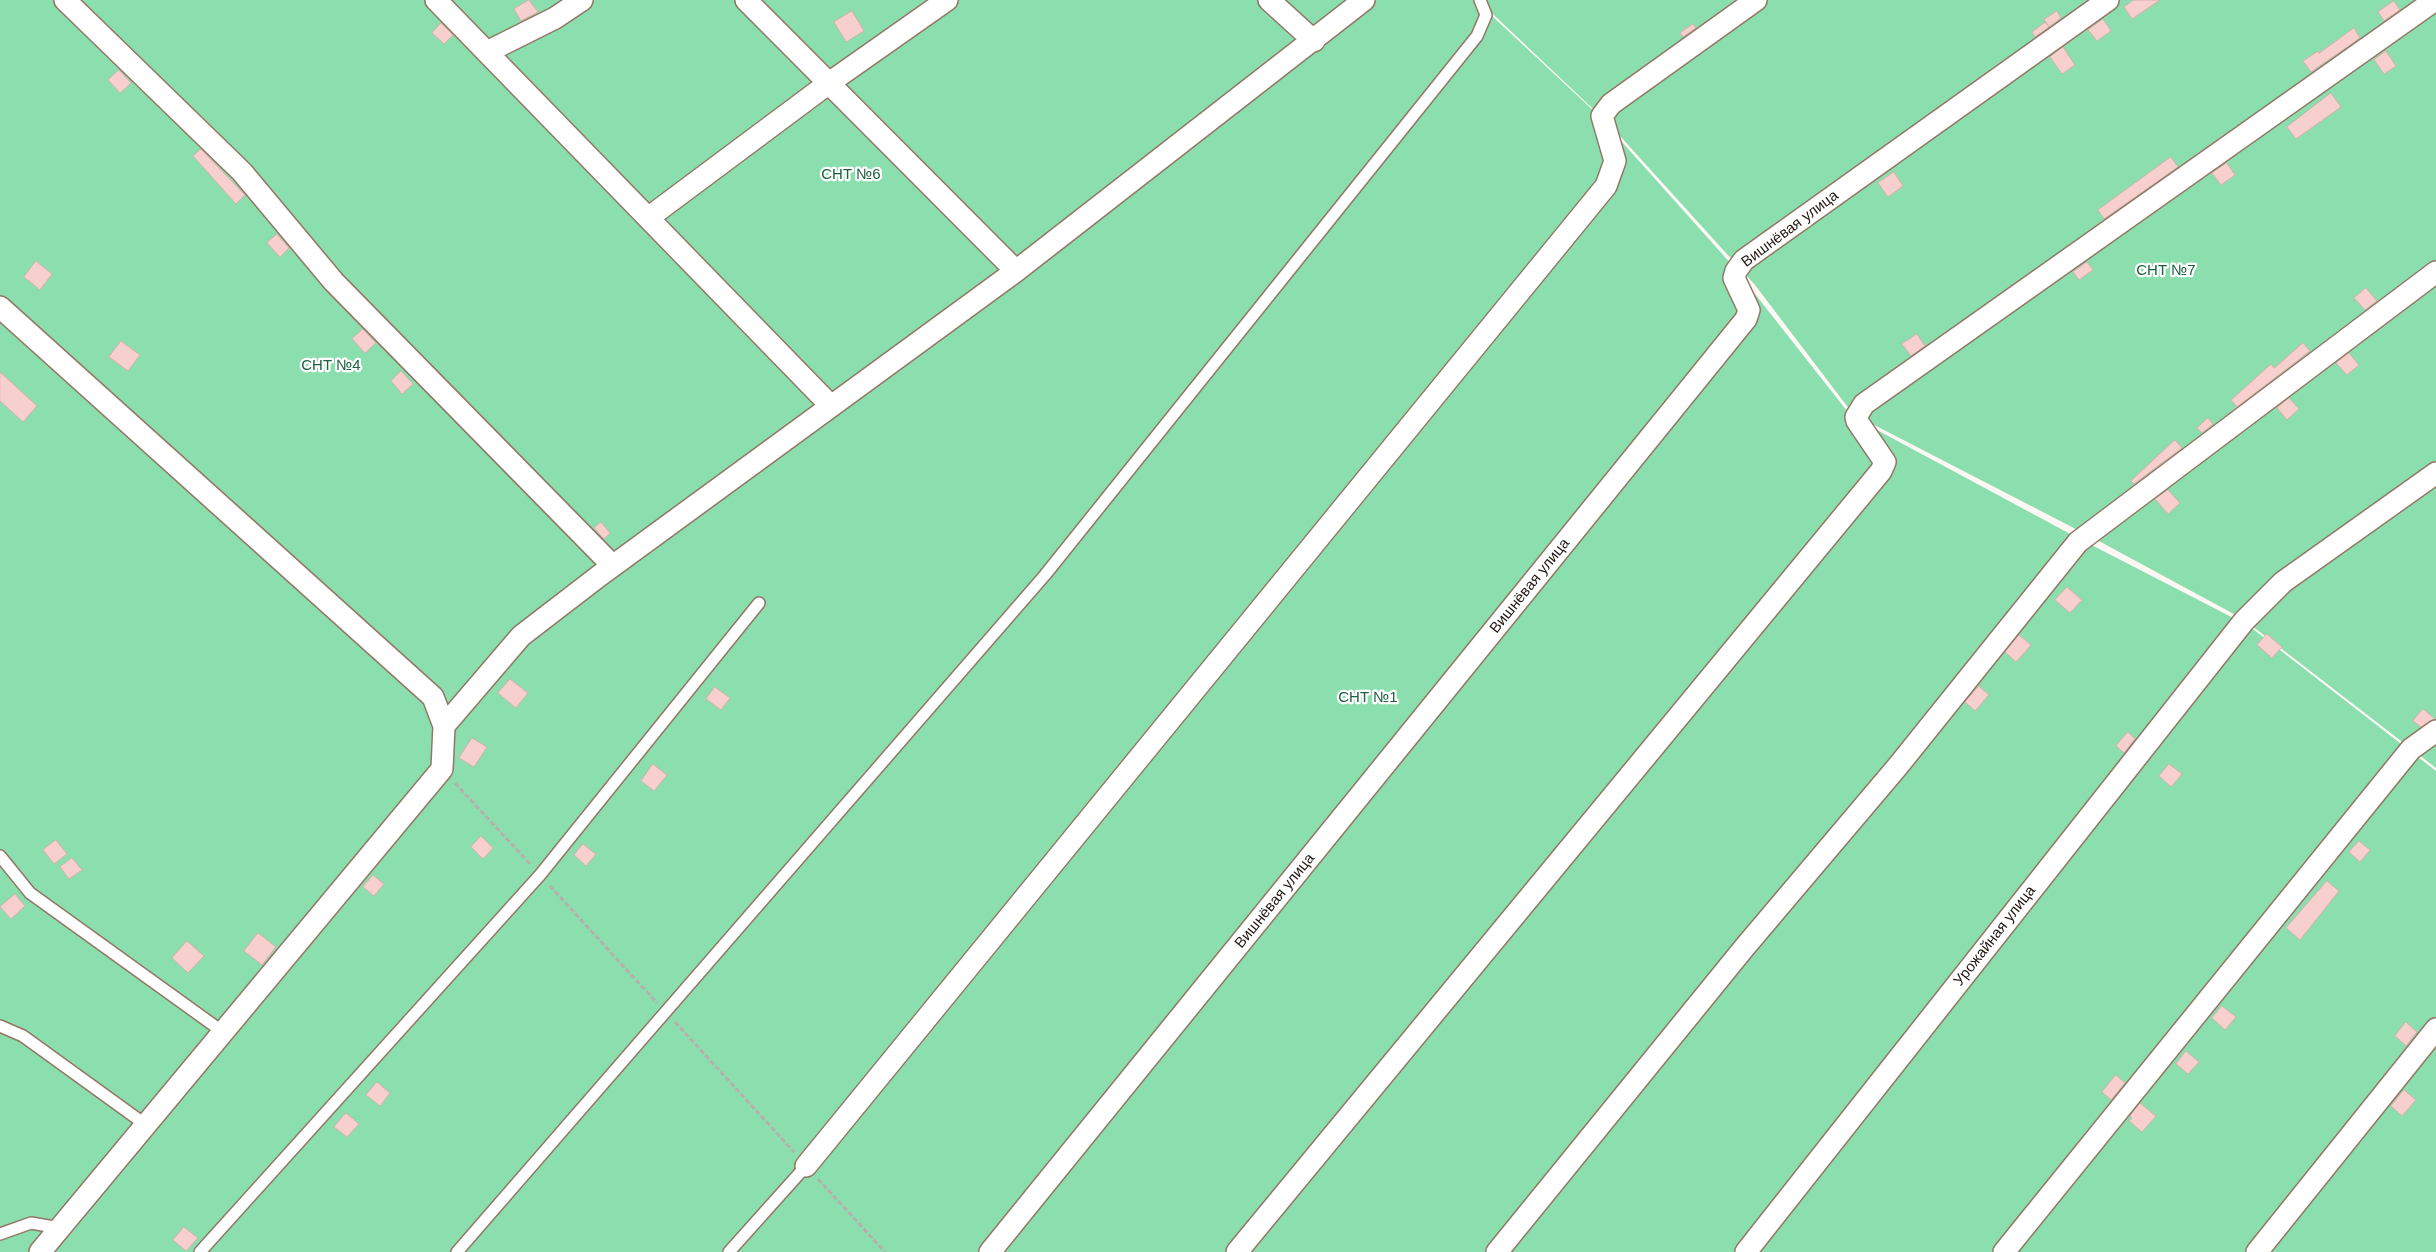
<!DOCTYPE html>
<meta charset="utf-8">
<style>
body{margin:0}
canvas{display:block;background:#fef7f3}
</style>
<canvas width="2436" height="1252"></canvas>
<script>
const ctx = document.querySelector('canvas').getContext('2d');
ctx.lineJoin = 'round';
function paint(path, color) { ctx.fillStyle = color; ctx.fill(path, 'evenodd'); }
function trace(path, color, width, dash) { ctx.strokeStyle = color; ctx.lineWidth = width; ctx.lineCap = dash ? 'butt' : 'round'; ctx.setLineDash(dash || []); ctx.stroke(path); }
function write(font, color, halo, rows, align = 'center') {
  ctx.font = font + ' Arial,sans-serif'; ctx.lineWidth = 4.5; ctx.setLineDash([]); ctx.textBaseline = 'middle'; ctx.strokeStyle = halo; ctx.fillStyle = color; for (const [text, x, y, turn = 0] of rows) {
    ctx.save(); ctx.translate(x, y); ctx.rotate((+turn || 0) * Math.PI / 180); ctx.textAlign = isNaN(turn) ? turn : align; if (halo) ctx.strokeText(text, 0, 0); ctx.fillText(text, 0, 0); ctx.restore();
  }
}
paint(new Path2D(`
 M 0,0 L 1475,0 L 1596,113 L 1733,266 L 1851,416 L 2074,536 L 2249,626 L 2436,771 L 2436,1252 L 0,1252 Z
 M 1478,0 L 2436,0 L 2436,768 L 2243,619 L 2097,540 L 1853,414 L 1755,285 L 1610,125 Z`), '#8bdfae');
const building = new Path2D(`
 M 529,0 L 538,12 L 521,21 L 514,9 Z
 M 2134,0 L 2160,0 L 2132,19 L 2124,7 Z
 M 2394,1 L 2400,10 L 2384,21 L 2378,12 Z
 M 852,11 L 864,31 L 846,42 L 834,22 Z
 M 2057,11 L 2061,18 L 2049,27 L 2044,20 Z
 M 2103,19 L 2111,31 L 2097,41 L 2088,30 Z
 M 2046,22 L 2049,27 L 2035,37 L 2032,32 Z
 M 441,23 L 453,35 L 444,44 L 432,33 Z
 M 1693,24 L 1696,28 L 1683,37 L 1680,33 Z
 M 2354,28 L 2360,38 L 2311,72 L 2303,61 L 2318,51 L 2319,53 Z
 M 2063,47 L 2075,65 L 2062,74 L 2050,57 Z
 M 2386,51 L 2396,66 L 2384,74 L 2374,60 Z
 M 119,70 L 131,83 L 120,93 L 108,80 Z
 M 2331,93 L 2341,107 L 2296,139 L 2287,127 Z
 M 201,149 L 245,195 L 236,204 L 193,156 Z
 M 2171,157 L 2178,167 L 2104,219 L 2098,210 Z
 M 2227,163 L 2235,175 L 2221,185 L 2212,173 Z
 M 1894,172 L 1903,186 L 1888,197 L 1878,183 Z
 M 277,234 L 289,248 L 280,257 L 267,243 Z
 M 36,261 L 52,274 L 40,290 L 24,277 Z
 M 2087,262 L 2093,270 L 2079,280 L 2073,272 Z
 M 2366,288 L 2377,301 L 2365,310 L 2354,298 Z
 M 363,329 L 376,343 L 365,353 L 352,339 Z
 M 1917,334 L 1925,346 L 1911,356 L 1902,344 Z
 M 121,341 L 140,355 L 128,371 L 109,357 Z
 M 2303,343 L 2310,351 L 2237,407 L 2231,400 L 2271,364 L 2274,368 Z
 M 2349,353 L 2359,365 L 2347,375 L 2336,363 Z
 M 401,371 L 413,384 L 402,394 L 391,381 Z
 M 0,372 L 37,406 L 23,422 L 0,401 Z
 M 2289,398 L 2299,409 L 2287,420 L 2277,408 Z
 M 2208,418 L 2213,424 L 2202,433 L 2197,428 Z
 M 2175,440 L 2182,448 L 2134,484 L 2131,481 Z
 M 2168,490 L 2180,503 L 2168,514 L 2155,499 Z
 M 601,522 L 610,533 L 604,539 L 594,528 Z
 M 2067,587 L 2082,600 L 2070,613 L 2055,600 Z
 M 2267,634 L 2282,647 L 2272,658 L 2257,645 Z
 M 2019,635 L 2031,645 L 2016,662 L 2005,652 Z
 M 510,679 L 528,693 L 516,708 L 498,693 Z
 M 1979,686 L 1989,695 L 1975,711 L 1965,702 Z
 M 715,687 L 730,698 L 721,710 L 706,699 Z
 M 2423,709 L 2435,719 L 2421,727 L 2413,721 Z
 M 2128,732 L 2135,739 L 2124,753 L 2116,746 Z
 M 472,738 L 487,747 L 474,767 L 459,758 Z
 M 653,764 L 667,775 L 654,791 L 641,781 Z
 M 2169,764 L 2182,774 L 2171,787 L 2159,776 Z
 M 481,836 L 493,848 L 483,859 L 471,847 Z
 M 56,840 L 67,854 L 54,864 L 43,850 Z
 M 2359,841 L 2370,850 L 2360,862 L 2349,852 Z
 M 583,844 L 596,854 L 586,866 L 574,855 Z
 M 72,858 L 82,870 L 69,879 L 60,867 Z
 M 373,875 L 384,884 L 374,896 L 363,887 Z
 M 2327,881 L 2339,891 L 2300,940 L 2286,928 Z
 M 15,894 L 25,906 L 11,919 L 0,907 Z
 M 258,933 L 276,947 L 262,965 L 244,951 Z
 M 187,941 L 204,956 L 188,973 L 172,958 Z
 M 2222,1006 L 2236,1017 L 2225,1030 L 2212,1018 Z
 M 2406,1022 L 2417,1032 L 2406,1046 L 2395,1036 Z
 M 2186,1051 L 2199,1062 L 2188,1074 L 2176,1064 Z
 M 2116,1075 L 2125,1083 L 2111,1100 L 2102,1092 Z
 M 377,1082 L 390,1093 L 380,1106 L 366,1095 Z
 M 2404,1090 L 2416,1100 L 2402,1116 L 2391,1106 Z
 M 2140,1103 L 2156,1116 L 2142,1132 L 2129,1121 L 2132,1118 L 2130,1116 Z
 M 346,1113 L 359,1124 L 347,1137 L 334,1127 Z
 M 184,1227 L 198,1238 L 186,1251 L 173,1240 Z`);
paint(building, '#f7cfcc');
trace(building, '#d4b0ad', 1);
const lane = new Path2D(`
 M 0,856 L 30,893 L 223,1032
 M 0,1026 L 23,1036 L 146,1125
 M 0,1234 L 31,1223 L 60,1228
 M 200,1252 L 540,875 L 759,603
 M 457,1252 L 1045,575 L 1477,36 L 1486,15 L 1480,0
 M 729,1252 L 806,1166`);
const street = new Path2D(`
 M 65,0 L 242,172 L 334,282 L 613,566
 M 436,0 L 831,406
 M 746,0 L 1016,271
 M 1269,0 L 1314,41
 M 487,52 L 555,18 L 582,0
 M 648,218 L 829,83 L 947,0
 M 0,307 L 433,697 L 444,726
 M 806,1166 L 1606,186 L 1615,161 L 1602,116 L 1611,104 L 1756,0
 M 40,1252 L 442,769 L 444,726 L 521,636 L 599,576 L 1016,271 L 1364,0
 M 990,1252 L 1746,319 L 1749,310 L 1734,278 L 1736,271 L 1744,260 L 2108,0
 M 1237,1252 L 1881,471 L 1885,462 L 1857,421 L 1856,417 L 1864,404 L 2435,0
 M 1497,1252 L 1744,948 L 1898,766 L 2078,542 L 2436,272
 M 1746,1252 L 2244,621 L 2283,582 L 2436,473
 M 2004,1252 L 2411,749 L 2436,731
 M 2257,1252 L 2436,1029`);
trace(lane, '#927765', 14);
trace(street, '#927765', 24);
trace(new Path2D(`
 M 455,783 L 530,864
 M 550,886 L 657,1003
 M 675,1022 L 794,1152
 M 818,1179 L 885,1252`), '#b8afaa', 3, [5, 2.5]);
trace(lane, '#fff', 11);
trace(street, '#fff', 21);
write('15px', '#1e603f', '#fff', [
 ["СНТ №6",851,175],
 ["СНТ №7",2166,271],
 ["СНТ №4",331,366],
 ["СНТ №1",1368,698]
]);
write('15px', '#221710', '#fff', [
 ["Вишнёвая улица",1790,229,-37],
 ["Вишнёвая улица",1530,586,-51],
 ["Вишнёвая улица",1275,901,-51],
 ["Урожайная улица",1995,936,-52]
]);
</script>
